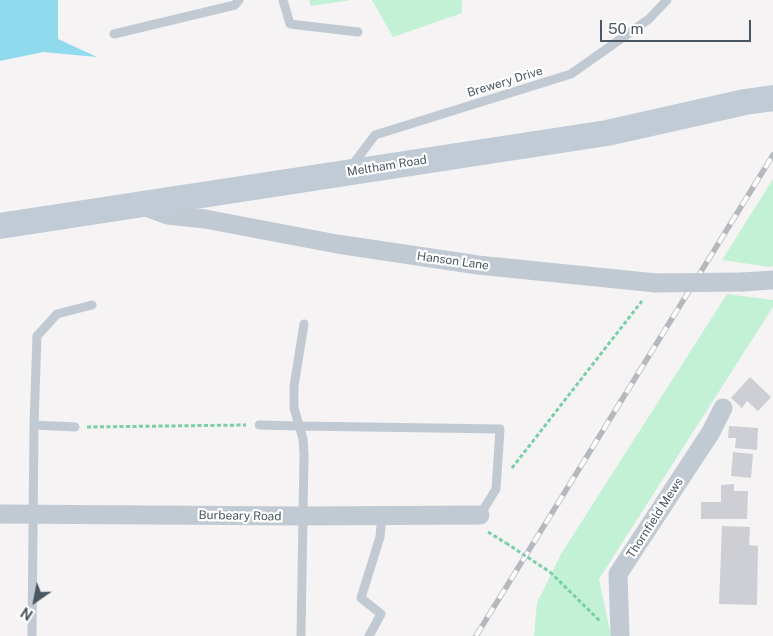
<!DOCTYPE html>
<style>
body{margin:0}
#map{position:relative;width:773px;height:636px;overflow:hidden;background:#f5f3f3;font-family:"Public Sans",sans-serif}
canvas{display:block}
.north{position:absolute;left:10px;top:576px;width:50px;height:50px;-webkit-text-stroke:4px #fff;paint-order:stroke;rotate:213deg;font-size:14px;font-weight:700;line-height:20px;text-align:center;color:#4a5661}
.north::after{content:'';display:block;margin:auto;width:18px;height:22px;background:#4a5661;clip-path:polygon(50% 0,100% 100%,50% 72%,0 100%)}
.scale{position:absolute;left:600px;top:20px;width:151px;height:22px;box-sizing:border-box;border:2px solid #4a5661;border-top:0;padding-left:6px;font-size:15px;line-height:18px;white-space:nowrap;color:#4a5661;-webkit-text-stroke:4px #fff;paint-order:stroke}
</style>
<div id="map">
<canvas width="773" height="636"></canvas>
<div class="north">N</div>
<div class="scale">50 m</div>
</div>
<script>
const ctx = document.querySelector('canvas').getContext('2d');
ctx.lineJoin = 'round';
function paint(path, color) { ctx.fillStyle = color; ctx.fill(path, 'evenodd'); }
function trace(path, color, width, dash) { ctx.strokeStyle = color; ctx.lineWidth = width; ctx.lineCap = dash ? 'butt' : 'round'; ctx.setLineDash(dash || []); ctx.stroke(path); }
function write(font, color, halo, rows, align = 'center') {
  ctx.font = font + ' "Public Sans",sans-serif'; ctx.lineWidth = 4.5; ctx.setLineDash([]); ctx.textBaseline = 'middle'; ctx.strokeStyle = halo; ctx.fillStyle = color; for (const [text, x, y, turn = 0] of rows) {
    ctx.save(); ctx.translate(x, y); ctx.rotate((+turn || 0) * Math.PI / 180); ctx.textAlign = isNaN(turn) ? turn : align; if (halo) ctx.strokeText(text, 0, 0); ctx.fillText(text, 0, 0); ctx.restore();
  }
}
paint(new Path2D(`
 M 309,0 L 351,0 L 311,6 Z
 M 372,0 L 462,0 L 462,13 L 393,37 Z
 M 773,179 L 773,266 L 770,267 L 722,260 Z
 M 727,294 L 773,300 L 773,307 L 599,579 L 611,636 L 534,636 L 537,603 L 561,554 Z`), '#c3f1d5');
paint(new Path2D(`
 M 0,0 L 58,0 L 58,39 L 97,57 L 43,52 L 0,61 Z`), '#90daee');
paint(new Path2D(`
 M 750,377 L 771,397 L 758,411 L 747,401 L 742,408 L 731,398 Z
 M 729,426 L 758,428 L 757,450 L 735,448 L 736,438 L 728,438 Z
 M 733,452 L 753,454 L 751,478 L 731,476 Z
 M 734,484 L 734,491 L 748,491 L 747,519 L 701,519 L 701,502 L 721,502 L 721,485 Z
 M 722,526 L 750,527 L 749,545 L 758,546 L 757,605 L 719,604 Z`), '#cdcfd5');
trace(new Path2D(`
 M 87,427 L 246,425
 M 512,468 L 642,301
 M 488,532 L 506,543
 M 550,572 L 601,622`), '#7ad0a6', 3, [4, 2.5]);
trace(new Path2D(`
 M 283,0 L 290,24 L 358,32
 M 114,34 L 235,5 L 239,0
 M 351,167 L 375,135 L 571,74 L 649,19 L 667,0
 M 34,425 L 75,427
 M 259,425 L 299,426 L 500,429 L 496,489 L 480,515
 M 32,636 L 34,425 L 37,336 L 57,314 L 92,305
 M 301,636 L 304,455 L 303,439 L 294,408 L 294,386 L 304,324
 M 369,636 L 381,614 L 361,598 L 380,537 L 382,515`), '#c1cad2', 9);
trace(new Path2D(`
 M 141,205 L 168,215 L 205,219 L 337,244 L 478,265 L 656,283
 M 742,282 L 773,280
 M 0,514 L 303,516 L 480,515
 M 620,636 L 618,574 L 711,432 L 723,408`), '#c1cad2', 19);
trace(new Path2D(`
 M 0,226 L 607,133 L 745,102 L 773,98`), '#c1cbd6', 26);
const rail = new Path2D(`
 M 476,636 L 773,155`);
trace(rail, '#b5b8bd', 5.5);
trace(rail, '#fff', 4, [11]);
trace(new Path2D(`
 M 506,543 L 550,572`), '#7ad0a6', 3, [4, 2.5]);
trace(new Path2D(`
 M 656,283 L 742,282`), '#c1cad2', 19);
write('12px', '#4a5661', '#fff', [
 ["Brewery Drive",505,82,-17],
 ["Meltham Road",387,166,-9],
 ["Hanson Lane",453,261,8],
 ["Burbeary Road",240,516,1],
 ["Thornfield Mews",655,518,-57]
]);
</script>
